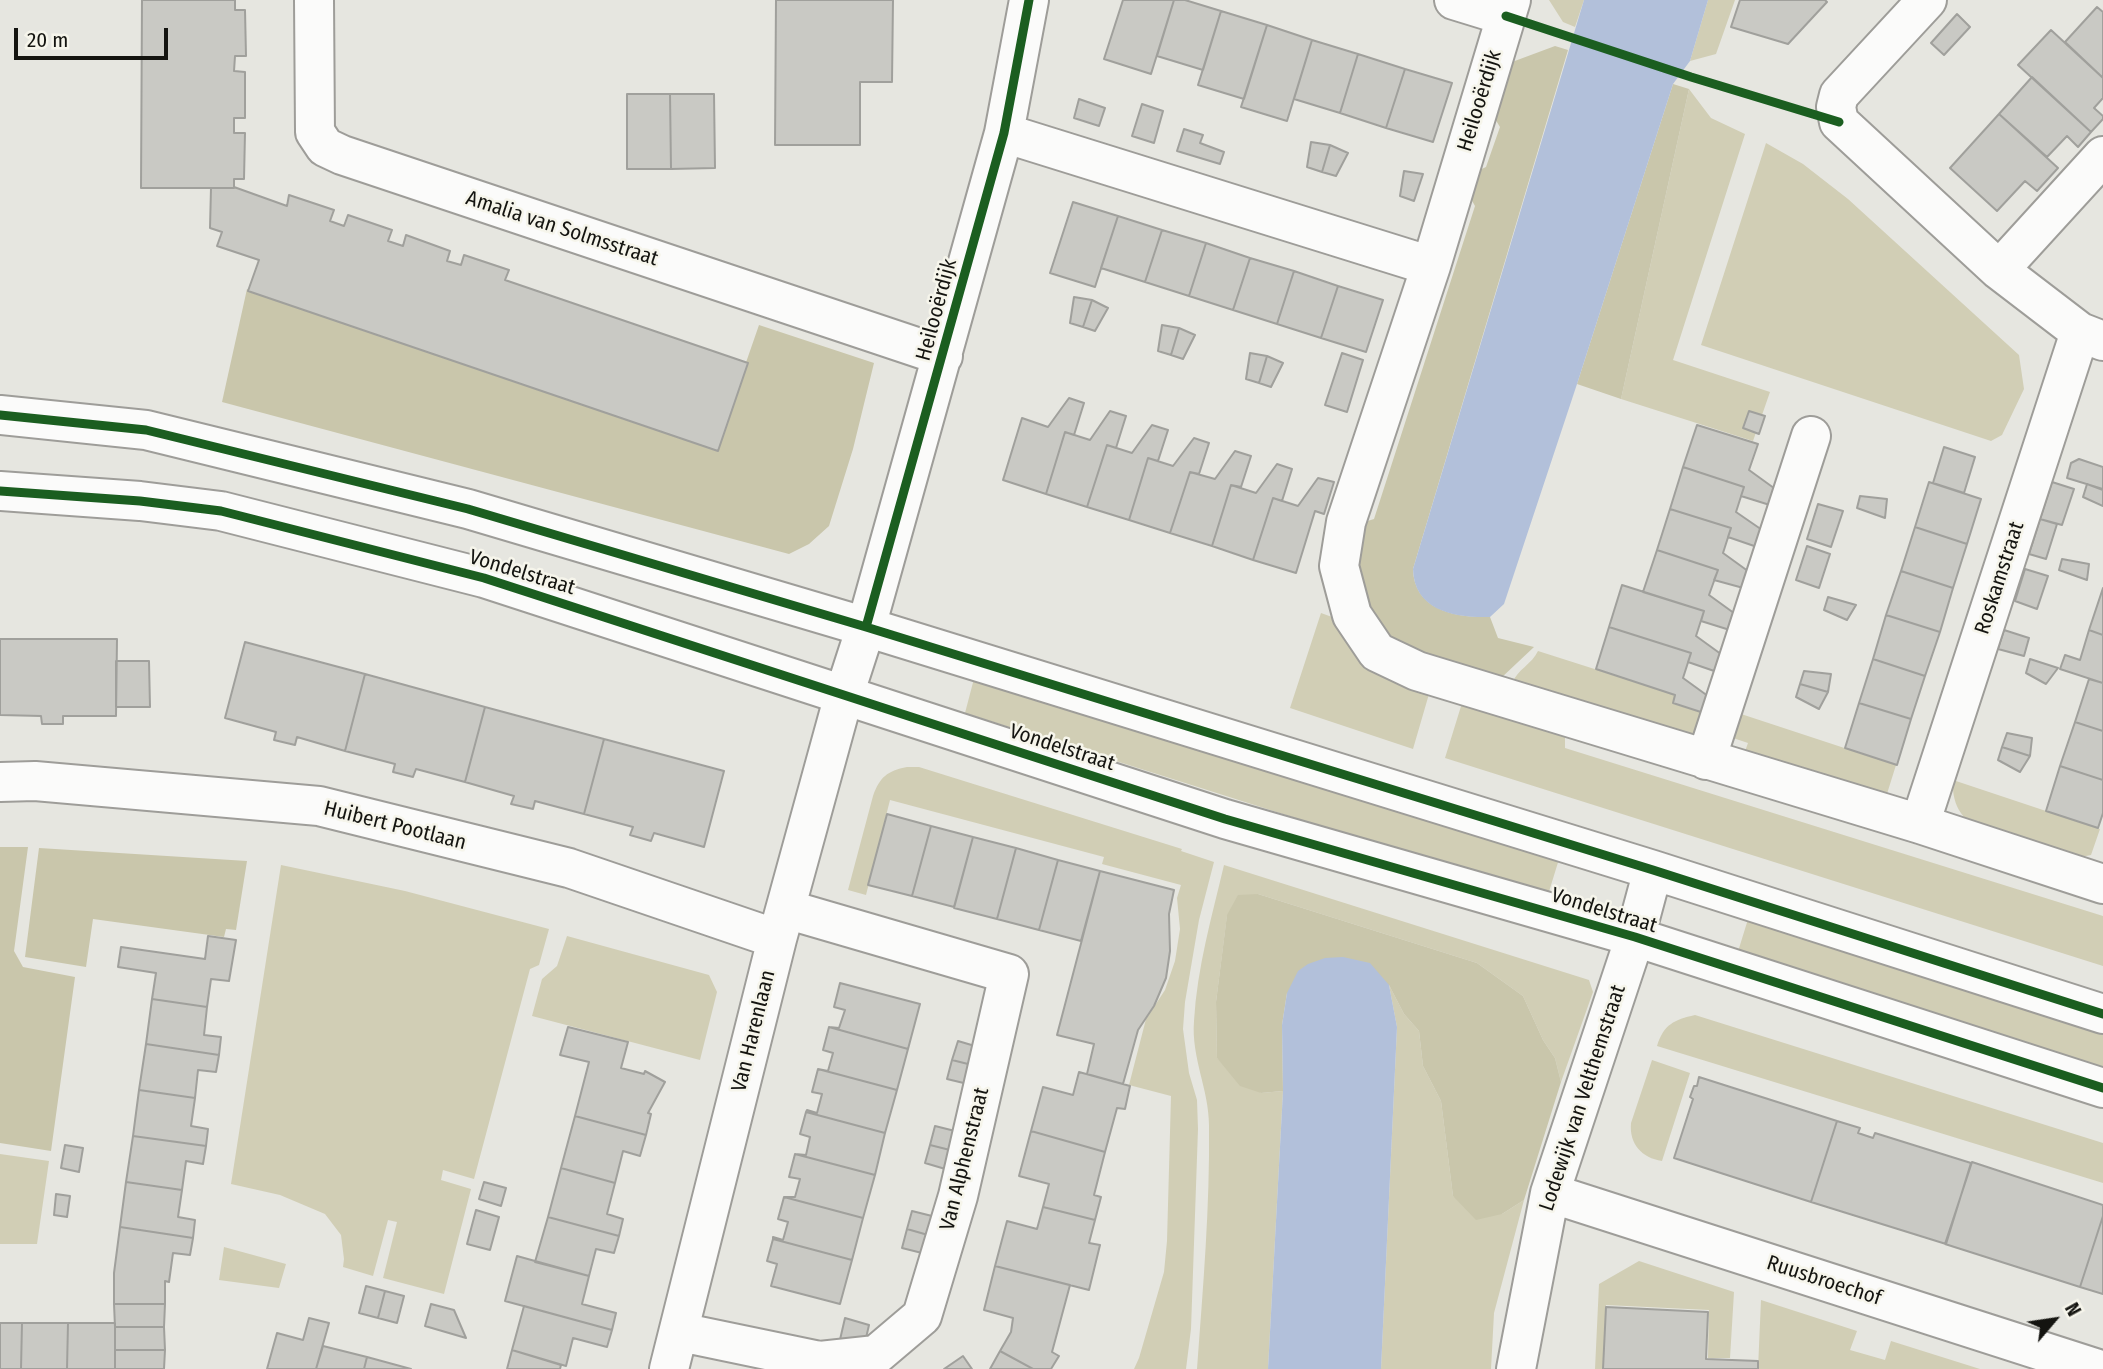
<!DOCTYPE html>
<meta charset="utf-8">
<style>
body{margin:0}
#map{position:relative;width:2103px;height:1369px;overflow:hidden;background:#e6e6e0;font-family:"Fira Sans Condensed",sans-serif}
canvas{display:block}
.north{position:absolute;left:2019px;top:1285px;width:70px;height:70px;-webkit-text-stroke:5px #f6f5eb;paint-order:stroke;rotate:61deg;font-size:19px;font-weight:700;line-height:28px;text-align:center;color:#141410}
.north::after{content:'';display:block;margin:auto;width:24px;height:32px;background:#141410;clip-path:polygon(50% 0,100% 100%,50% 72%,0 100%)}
.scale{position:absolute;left:14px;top:28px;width:154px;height:32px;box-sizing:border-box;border:4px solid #141410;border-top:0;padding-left:9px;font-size:21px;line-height:24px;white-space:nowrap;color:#141410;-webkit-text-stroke:5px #f6f5eb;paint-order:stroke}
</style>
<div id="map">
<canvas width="2103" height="1369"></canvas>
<div class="north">N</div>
<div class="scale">20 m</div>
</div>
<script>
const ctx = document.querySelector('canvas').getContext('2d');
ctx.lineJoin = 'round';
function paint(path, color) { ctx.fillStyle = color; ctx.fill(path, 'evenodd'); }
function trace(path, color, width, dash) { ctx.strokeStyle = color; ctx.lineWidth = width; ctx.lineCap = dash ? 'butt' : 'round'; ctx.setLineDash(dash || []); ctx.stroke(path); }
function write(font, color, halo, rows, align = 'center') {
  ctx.font = font + ' "Fira Sans Condensed",sans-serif'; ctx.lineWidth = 5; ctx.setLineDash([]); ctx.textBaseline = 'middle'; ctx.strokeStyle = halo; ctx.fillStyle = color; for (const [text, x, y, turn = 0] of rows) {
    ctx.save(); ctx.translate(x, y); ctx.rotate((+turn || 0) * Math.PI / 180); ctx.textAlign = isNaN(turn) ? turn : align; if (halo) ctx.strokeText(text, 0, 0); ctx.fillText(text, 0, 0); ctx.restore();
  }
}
paint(new Path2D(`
 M 1549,0 L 1584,0 L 1575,27 L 1563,22 Z
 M 1708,0 L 1735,0 L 1716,54 L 1690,61 Z
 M 1689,89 L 1711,118 L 1745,134 L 1673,360 L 1770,392 L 1753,441 L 1621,399 Z
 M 1766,143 L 1803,164 L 1848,199 L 2019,355 L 2024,389 L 2002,435 L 1991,441 L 1701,345 Z
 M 1321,613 L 1343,621 L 1429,694 L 1413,749 L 1290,708 Z
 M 1538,651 L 1676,695 L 1674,704 L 1707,714 L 1698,741 L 1513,682 C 1517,670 1532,664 1538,651 Z
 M 976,671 L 1560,856 L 1547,898 L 965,713 Z
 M 1462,703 L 1565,736 L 1565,748 L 2103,916 L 2103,966 L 1445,758 Z
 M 1735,712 L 1896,765 L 1886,797 L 1744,754 L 1748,743 L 1727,736 Z
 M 907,767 L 919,767 L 1182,849 L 1181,851 L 1214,862 L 1199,920 L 1185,1002 L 1183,1029 L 1189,1073 L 1197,1100 L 1198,1129 L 1191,1329 L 1186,1369 L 1134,1369 L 1139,1358 L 1164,1272 L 1167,1241 L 1171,1096 L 1129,1085 L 1146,1019 L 1165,990 L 1175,961 L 1180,929 L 1177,898 L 1181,885 L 1102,864 L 1104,857 L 890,800 L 866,895 L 848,890 L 873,796 C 880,777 887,771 907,767 Z
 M 1953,780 L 2100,829 L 2091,855 L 2081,857 L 1973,826 C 1958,813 1952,801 1953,780 Z
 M 281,865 L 405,891 L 549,929 L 539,965 L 530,969 L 474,1179 L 443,1170 L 441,1180 L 471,1189 L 444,1294 L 383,1278 L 397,1222 L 388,1220 L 373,1276 L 343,1267 L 344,1259 L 341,1235 L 325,1214 L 280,1195 L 231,1184 Z
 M 1224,865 L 1589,980 L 1593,992 L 1561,1082 L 1555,1058 L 1543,1040 L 1523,996 L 1477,963 L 1258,894 L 1227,916 L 1216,1002 L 1217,1058 L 1261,1093 L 1283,1091 L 1268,1369 L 1197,1369 C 1203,1288 1210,1207 1209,1125 C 1209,1090 1191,1057 1194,1021 C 1197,968 1212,916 1224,865 Z
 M 1749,916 L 2103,1028 L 2103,1074 L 1736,958 Z
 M 567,936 L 709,975 L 717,992 L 700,1060 L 532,1016 L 542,979 L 557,966 Z
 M 1389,985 L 1404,1014 L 1419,1031 L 1423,1066 L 1441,1101 L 1453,1196 L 1502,1214 L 1524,1200 L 1494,1313 L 1491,1369 L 1381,1369 L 1397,1027 Z
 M 1695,1015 L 2103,1143 L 2103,1183 L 1657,1046 C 1664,1024 1674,1020 1695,1015 Z
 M 1652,1060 L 1690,1073 L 1662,1161 C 1642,1158 1629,1144 1631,1123 Z
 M 0,1154 L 49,1161 L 37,1244 L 0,1244 Z
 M 224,1247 L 286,1264 L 279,1288 L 219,1280 Z
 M 1639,1261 L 1734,1292 L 1730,1358 L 1708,1358 L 1709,1310 L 1606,1305 L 1603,1369 L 1595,1369 L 1599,1284 Z
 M 1761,1300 L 1857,1331 L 1850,1350 L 1885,1360 L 1891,1341 L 1980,1369 L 1758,1369 Z`), '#d1ceb5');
paint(new Path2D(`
 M 1555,46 L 1568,50 L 1413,569 C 1414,610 1455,618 1490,617 L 1498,638 L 1534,647 L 1500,679 L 1398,649 L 1354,590 L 1358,524 L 1374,519 L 1475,206 L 1466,190 L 1471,174 L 1486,167 L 1500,127 L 1489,109 L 1504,65 Z
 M 1673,84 L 1689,89 L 1621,399 L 1577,384 Z
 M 247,289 L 716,449 L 759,325 L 874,363 L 853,449 L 829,526 L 809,544 L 789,554 L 222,402 Z
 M 0,847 L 28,847 L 14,951 L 23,967 L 75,977 L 51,1151 L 0,1143 Z
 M 39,848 L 247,861 L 236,930 L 226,929 L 224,937 L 93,919 L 86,967 L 25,957 Z
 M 1258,894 L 1477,963 L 1523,996 L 1543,1040 L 1555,1058 L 1561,1082 L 1524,1200 L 1502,1214 L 1476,1220 L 1453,1196 L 1441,1101 L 1423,1066 L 1419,1031 L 1404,1014 L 1389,985 L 1287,993 L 1282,1025 L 1283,1091 L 1261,1093 L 1240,1086 L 1217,1058 L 1216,1002 L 1227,915 L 1238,895 Z`), '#c9c6ab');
paint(new Path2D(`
 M 1584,0 L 1708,0 L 1690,61 L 1673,84 L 1577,384 L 1504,604 L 1490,617 C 1455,618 1414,611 1413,569 Z
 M 1343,957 L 1370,963 L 1389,985 L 1397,1027 L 1381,1369 L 1268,1369 L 1283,1091 L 1282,1025 L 1287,993 L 1298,971 L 1308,964 L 1325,958 Z`), '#b2c0da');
const building = new Path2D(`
 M 142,0 L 235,0 L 235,10 L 245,10 L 246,56 L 235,56 L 234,71 L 245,72 L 245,118 L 234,118 L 234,133 L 245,133 L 244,179 L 234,179 L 234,188 L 141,188 Z
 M 776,0 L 893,0 L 892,82 L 860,82 L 860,145 L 775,145 Z
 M 1123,0 L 1174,0 L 1151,74 L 1104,59 Z
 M 1174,0 L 1185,0 L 1221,11 L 1203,70 L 1157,56 Z
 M 1740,0 L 1825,0 L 1827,2 L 1788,44 L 1731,27 Z
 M 2097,7 L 2103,12 L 2103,78 L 2065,42 Z
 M 1221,11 L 1267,25 L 1244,99 L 1198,85 Z
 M 1957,14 L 1970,27 L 1944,55 L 1931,43 Z
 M 1267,25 L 1312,40 L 1287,121 L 1241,107 Z
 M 2051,30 L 2103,78 L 2103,98 L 2094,108 L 2103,116 L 2103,119 L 2091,132 L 2018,65 Z
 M 1312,40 L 1358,54 L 1340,113 L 1294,99 Z
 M 1358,54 L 1405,69 L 1386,128 L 1340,113 Z
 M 1405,69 L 1452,83 L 1433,142 L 1386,128 Z
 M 2032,77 L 2091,132 L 2078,147 L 2067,136 L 2047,157 L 1999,114 Z
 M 627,94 L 670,94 L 671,169 L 627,169 Z
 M 670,94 L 714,94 L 715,168 L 671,169 Z
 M 1079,99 L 1105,108 L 1099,126 L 1074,118 Z
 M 1142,104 L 1163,111 L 1154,143 L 1132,136 Z
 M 1999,114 L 2058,168 L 2037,191 L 2025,181 L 1997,211 L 1950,168 Z
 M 1184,129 L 1203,135 L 1200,143 L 1224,152 L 1220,164 L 1177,151 Z
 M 1311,142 L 1330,145 L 1322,172 L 1307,167 Z
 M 1330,145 L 1348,153 L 1336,176 L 1322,172 Z
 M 1404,171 L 1423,174 L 1414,201 L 1400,196 Z
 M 234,187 L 287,206 L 289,195 L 334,210 L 330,221 L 344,226 L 348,215 L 392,230 L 388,241 L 403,246 L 406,235 L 450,251 L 447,261 L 461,265 L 464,255 L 509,270 L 505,280 L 748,363 L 718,451 L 248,291 L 259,260 L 217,246 L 222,232 L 210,228 L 211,188 L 234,188 Z
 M 1073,202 L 1118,216 L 1095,287 L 1050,273 Z
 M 1118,216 L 1162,230 L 1145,282 L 1101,268 Z
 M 1162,230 L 1206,243 L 1189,296 L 1145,282 Z
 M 1206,243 L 1250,258 L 1233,310 L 1189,296 Z
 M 1250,258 L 1294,271 L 1277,324 L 1233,310 Z
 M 1294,271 L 1338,286 L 1321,338 L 1277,324 Z
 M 1338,286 L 1383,300 L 1366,352 L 1321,338 Z
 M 1074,297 L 1092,300 L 1083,327 L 1070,323 Z
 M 1092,300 L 1108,308 L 1095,331 L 1083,327 Z
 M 1162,325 L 1179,328 L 1171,355 L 1158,351 Z
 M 1179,328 L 1195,335 L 1183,359 L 1171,355 Z
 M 1250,353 L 1267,356 L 1259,383 L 1246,379 Z
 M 1342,353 L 1363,360 L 1347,412 L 1325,405 Z
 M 1267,356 L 1283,363 L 1271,387 L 1259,383 Z
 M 1069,398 L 1084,403 L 1074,435 L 1065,432 L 1046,494 L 1003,480 L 1022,418 L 1048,427 Z
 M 1110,411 L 1126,416 L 1116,448 L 1107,445 L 1087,507 L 1046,494 L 1065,432 L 1090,440 Z
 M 1749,411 L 1765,416 L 1759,434 L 1743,428 Z
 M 1152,425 L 1168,430 L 1158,461 L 1148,458 L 1129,520 L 1087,507 L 1107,445 L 1132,453 Z
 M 1697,425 L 1758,444 L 1749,470 L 1778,491 L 1773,506 L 1741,496 L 1744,487 L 1683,467 Z
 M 1194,438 L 1209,443 L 1199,474 L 1190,472 L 1170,533 L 1129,520 L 1148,458 L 1173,466 Z
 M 1944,447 L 1975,457 L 1964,493 L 1933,483 Z
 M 1235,451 L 1251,456 L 1241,487 L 1231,485 L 1212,546 L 1170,533 L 1190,472 L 1215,479 Z
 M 2079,459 L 2103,467 L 2103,489 L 2067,478 L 2071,463 Z
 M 1277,464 L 1292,469 L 1282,501 L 1273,498 L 1253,560 L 1212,546 L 1231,485 L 1256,493 Z
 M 1683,467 L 1744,487 L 1736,512 L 1765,532 L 1760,548 L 1728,537 L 1731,528 L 1670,509 Z
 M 1318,478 L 1334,482 L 1324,514 L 1315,511 L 1296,573 L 1253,560 L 1273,498 L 1298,506 Z
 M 1929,482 L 1981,499 L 1967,544 L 1915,527 Z
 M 2052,482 L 2074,489 L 2062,525 L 2040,519 Z
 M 2087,484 L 2103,490 L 2103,506 L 2083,497 Z
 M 1860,496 L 1887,499 L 1885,518 L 1857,508 Z
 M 1818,504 L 1843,511 L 1831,547 L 1807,539 Z
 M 1670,509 L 1731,528 L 1723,553 L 1752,574 L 1747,589 L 1714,580 L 1718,570 L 1657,550 Z
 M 2040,519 L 2057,524 L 2046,559 L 2029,554 Z
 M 1915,527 L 1967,544 L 1953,588 L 1901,571 Z
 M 1807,546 L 1830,554 L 1819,588 L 1796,580 Z
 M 1657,550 L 1718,570 L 1709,595 L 1738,616 L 1733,631 L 1701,621 L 1704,611 L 1643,592 Z
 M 2062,559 L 2089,564 L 2087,580 L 2059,570 Z
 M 2025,569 L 2048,576 L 2037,609 L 2015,601 Z
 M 1901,571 L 1953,588 L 1940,632 L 1886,615 Z
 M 1622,585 L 1704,611 L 1696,636 L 1725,657 L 1720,673 L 1688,662 L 1691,653 L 1609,627 Z
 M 2103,588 L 2103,635 L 2089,630 Z
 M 1828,597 L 1856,605 L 1847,620 L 1824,610 Z
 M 1886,615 L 1940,632 L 1925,676 L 1873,659 Z
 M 1609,627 L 1691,653 L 1683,678 L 1712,699 L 1707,714 L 1673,703 L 1675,695 L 1596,669 Z
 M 2004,630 L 2029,638 L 2024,656 L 1998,649 Z
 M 2089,630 L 2103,635 L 2103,683 L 2060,669 L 2065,655 L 2080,660 Z
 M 0,639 L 117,639 L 116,716 L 63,716 L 63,724 L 42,724 L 41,716 L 0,715 Z
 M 245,642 L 365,674 L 345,751 L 297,737 L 295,745 L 274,740 L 276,732 L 225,718 Z
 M 1873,659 L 1925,676 L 1911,719 L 1859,703 Z
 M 2030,659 L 2058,668 L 2046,684 L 2026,673 Z
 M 116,661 L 149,661 L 150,707 L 116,707 Z
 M 1804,671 L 1831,674 L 1828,692 L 1800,684 Z
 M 365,674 L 485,707 L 465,782 L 416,769 L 413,777 L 393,772 L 395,764 L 345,751 Z
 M 2089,679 L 2103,683 L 2103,731 L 2075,722 Z
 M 1800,684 L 1828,692 L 1819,709 L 1796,697 Z
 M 1859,703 L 1911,719 L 1897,765 L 1845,748 Z
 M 485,707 L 604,739 L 584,814 L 535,801 L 533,809 L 511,804 L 514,796 L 465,782 Z
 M 2075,722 L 2103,731 L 2103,780 L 2060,766 Z
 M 2007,733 L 2032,738 L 2030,756 L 2002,747 Z
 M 604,739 L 724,771 L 704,847 L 654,833 L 651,841 L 630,835 L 633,827 L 584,814 Z
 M 2002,747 L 2030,756 L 2020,772 L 1998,760 Z
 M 2060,766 L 2103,780 L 2103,813 L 2098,828 L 2046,811 Z
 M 887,814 L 931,826 L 912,896 L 868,885 Z
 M 931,826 L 973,837 L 954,907 L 912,896 Z
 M 973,837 L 1016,848 L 997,919 L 954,908 Z
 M 1016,848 L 1058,860 L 1039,930 L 997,919 Z
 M 1058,860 L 1100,871 L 1081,941 L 1039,930 Z
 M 1100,871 L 1174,890 L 1169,914 L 1170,951 L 1166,978 L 1154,1006 L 1138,1030 L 1123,1084 L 1087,1074 L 1094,1044 L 1057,1035 Z
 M 208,936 L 236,940 L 229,981 L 211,979 L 207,1007 L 152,999 L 156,973 L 118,967 L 121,947 L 205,959 Z
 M 840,983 L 920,1004 L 908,1049 L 829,1027 L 839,1028 L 845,1010 L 834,1007 Z
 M 152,999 L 207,1007 L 204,1035 L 221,1037 L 219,1055 L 146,1044 Z
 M 568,1027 L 628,1042 L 621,1068 L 644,1074 L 645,1071 L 665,1082 L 648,1113 L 651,1114 L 646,1135 L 575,1116 L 589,1062 L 560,1055 Z
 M 829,1027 L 908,1049 L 897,1090 L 818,1069 L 828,1071 L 833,1053 L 823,1050 Z
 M 958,1041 L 985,1049 L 980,1067 L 952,1060 Z
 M 146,1044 L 219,1055 L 216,1072 L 198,1070 L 195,1098 L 139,1090 Z
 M 952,1060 L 980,1067 L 976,1086 L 947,1079 Z
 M 818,1069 L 897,1090 L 885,1133 L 806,1112 L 807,1110 L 817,1113 L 822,1094 L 812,1092 Z
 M 1079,1072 L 1130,1086 L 1125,1109 L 1117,1108 L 1105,1152 L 1031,1131 L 1043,1087 L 1073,1095 Z
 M 1699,1077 L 1837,1121 L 1811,1202 L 1674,1158 L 1693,1099 L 1690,1097 L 1694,1086 L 1697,1086 Z
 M 139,1090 L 195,1098 L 191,1126 L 208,1129 L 206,1146 L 133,1136 Z
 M 806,1112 L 885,1133 L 875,1175 L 795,1154 L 806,1155 L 810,1137 L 800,1134 Z
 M 575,1116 L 646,1135 L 640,1156 L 623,1151 L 615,1183 L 561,1168 Z
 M 1837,1121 L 1860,1128 L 1858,1133 L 1873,1138 L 1875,1133 L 1971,1163 L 1946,1244 L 1811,1202 Z
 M 935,1126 L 963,1133 L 958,1152 L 930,1145 Z
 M 1031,1131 L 1105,1152 L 1094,1195 L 1101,1197 L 1095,1220 L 1043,1207 L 1049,1184 L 1019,1176 Z
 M 133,1136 L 206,1146 L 203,1164 L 186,1161 L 182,1190 L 126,1182 Z
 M 65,1145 L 83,1148 L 79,1172 L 61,1168 Z
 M 930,1145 L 958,1152 L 952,1171 L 925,1163 Z
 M 795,1154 L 875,1175 L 863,1218 L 784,1197 L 795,1197 L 800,1179 L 789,1177 Z
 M 1972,1162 L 2103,1205 L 2103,1216 L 2080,1287 L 1945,1244 Z
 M 561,1168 L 615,1183 L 607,1214 L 623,1219 L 619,1236 L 548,1217 Z
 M 126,1182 L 182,1190 L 178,1217 L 195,1220 L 193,1238 L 120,1227 Z
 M 484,1182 L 506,1188 L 501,1206 L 479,1199 Z
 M 56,1194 L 70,1196 L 67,1217 L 54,1215 Z
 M 784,1197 L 863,1218 L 852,1260 L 773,1239 L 773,1237 L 783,1240 L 788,1222 L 778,1219 Z
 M 1043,1207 L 1095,1220 L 1089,1243 L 1100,1245 L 1089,1290 L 995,1266 L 1007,1221 L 1037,1229 Z
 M 476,1210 L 499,1217 L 490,1250 L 467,1244 Z
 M 912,1211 L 940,1218 L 935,1237 L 907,1229 Z
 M 2103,1216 L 2103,1294 L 2080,1287 Z
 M 548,1217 L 619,1236 L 614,1253 L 596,1249 L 589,1276 L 535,1262 Z
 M 120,1227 L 193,1238 L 190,1255 L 173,1253 L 169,1282 L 165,1281 L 165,1304 L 114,1304 L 114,1273 Z
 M 907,1229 L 935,1237 L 930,1255 L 902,1248 Z
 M 773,1239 L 852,1260 L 840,1304 L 771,1286 L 777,1264 L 767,1261 Z
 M 517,1256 L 589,1276 L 582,1304 L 616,1313 L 612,1330 L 505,1301 Z
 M 995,1266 L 1070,1285 L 1052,1352 L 1059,1356 L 1051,1369 L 1033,1369 L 1000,1351 L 1011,1332 L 1013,1318 L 984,1310 Z
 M 366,1286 L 385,1291 L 378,1318 L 359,1313 Z
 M 385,1291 L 404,1296 L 397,1323 L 378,1318 Z
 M 114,1304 L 165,1304 L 164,1327 L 115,1327 Z
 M 431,1304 L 454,1310 L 466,1338 L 425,1326 Z
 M 524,1306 L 612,1330 L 607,1347 L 573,1338 L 566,1366 L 512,1350 Z
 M 1606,1307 L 1708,1312 L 1706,1359 L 1758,1361 L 1758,1369 L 1603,1369 Z
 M 309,1318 L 329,1323 L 316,1369 L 267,1369 L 277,1333 L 303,1340 Z
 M 845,1318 L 869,1325 L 866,1338 L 839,1344 Z
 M 0,1323 L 22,1323 L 21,1369 L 0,1369 Z
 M 22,1323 L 68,1323 L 67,1369 L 21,1369 Z
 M 68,1323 L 115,1323 L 115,1369 L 67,1369 Z
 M 115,1327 L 164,1327 L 165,1350 L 115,1350 Z
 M 323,1346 L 367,1357 L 364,1369 L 316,1369 Z
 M 115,1350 L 165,1350 L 164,1369 L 115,1369 Z
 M 512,1350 L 561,1365 L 560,1369 L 507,1369 Z
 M 1000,1351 L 1033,1369 L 990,1369 Z
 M 963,1356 L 972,1369 L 944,1369 Z
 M 367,1357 L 411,1369 L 364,1369 Z`);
paint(building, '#c9c9c4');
trace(building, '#a0a09c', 2);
const minor = new Path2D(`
 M 314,0 L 315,132 L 325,147 L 342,155 L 943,356
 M 1454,0 L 1506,16
 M 1511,0 L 1431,266 L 1346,522 L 1339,566 L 1352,615 L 1377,652 L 1417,671 L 1920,824 L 2103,884
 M 1927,0 L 1839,95 L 1836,107 L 1839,122 L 1999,270 L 2080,332 L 2103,341
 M 1004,133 L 1431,266
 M 1999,270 L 2103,156
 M 866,627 L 1004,133 L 1029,0
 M 1706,760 L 1811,436
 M 0,782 L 35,781 L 319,806 L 569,868 L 777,939
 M 1920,824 L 2080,332
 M 1550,1193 L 2098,1369
 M 680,1332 L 820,1361 L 876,1355 L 922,1316 L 958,1196 L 1009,974 L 786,909
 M 669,1369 L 777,939 L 844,695
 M 1516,1369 L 1550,1193 L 1635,937`);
const tertiary = new Path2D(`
 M 0,415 L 146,430 L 468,509 L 866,627 L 1653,870 L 2103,1014
 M 0,491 L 140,501 L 221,511 L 484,578 L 1225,819 L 1635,937 L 2103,1088
 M 844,695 L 866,627
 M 1635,937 L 1653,870`);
trace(minor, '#9e9d99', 42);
trace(tertiary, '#9e9d99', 42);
trace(minor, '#fbfbfa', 38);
trace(tertiary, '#fbfbfa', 38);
trace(new Path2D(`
 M 1506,16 L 1691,77 L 1839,122
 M 0,415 L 146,430 L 468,509 L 866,627 L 1653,870 L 2103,1014
 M 0,491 L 140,501 L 221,511 L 484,578 L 1225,819 L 1635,937 L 2103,1088
 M 866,627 L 1004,133 L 1029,0`), '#1b5e20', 9);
write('21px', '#141410', '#f6f5eb', [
 ["Heilooërdijk",1480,101,-73],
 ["Amalia van Solmsstraat",562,229,18],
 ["Heilooërdijk",937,310,-75],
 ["Vondelstraat",522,573,17],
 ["Roskamstraat",2000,578,-72],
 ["Vondelstraat",1062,748,18],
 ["Huibert Pootlaan",395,826,14],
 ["Vondelstraat",1604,911,17],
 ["Van Harenlaan",754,1031,-76],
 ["Lodewijk van Velthemstraat",1583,1098,-72],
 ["Van Alphenstraat",965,1159,-76],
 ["Ruusbroechof",1824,1281,18]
]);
</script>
